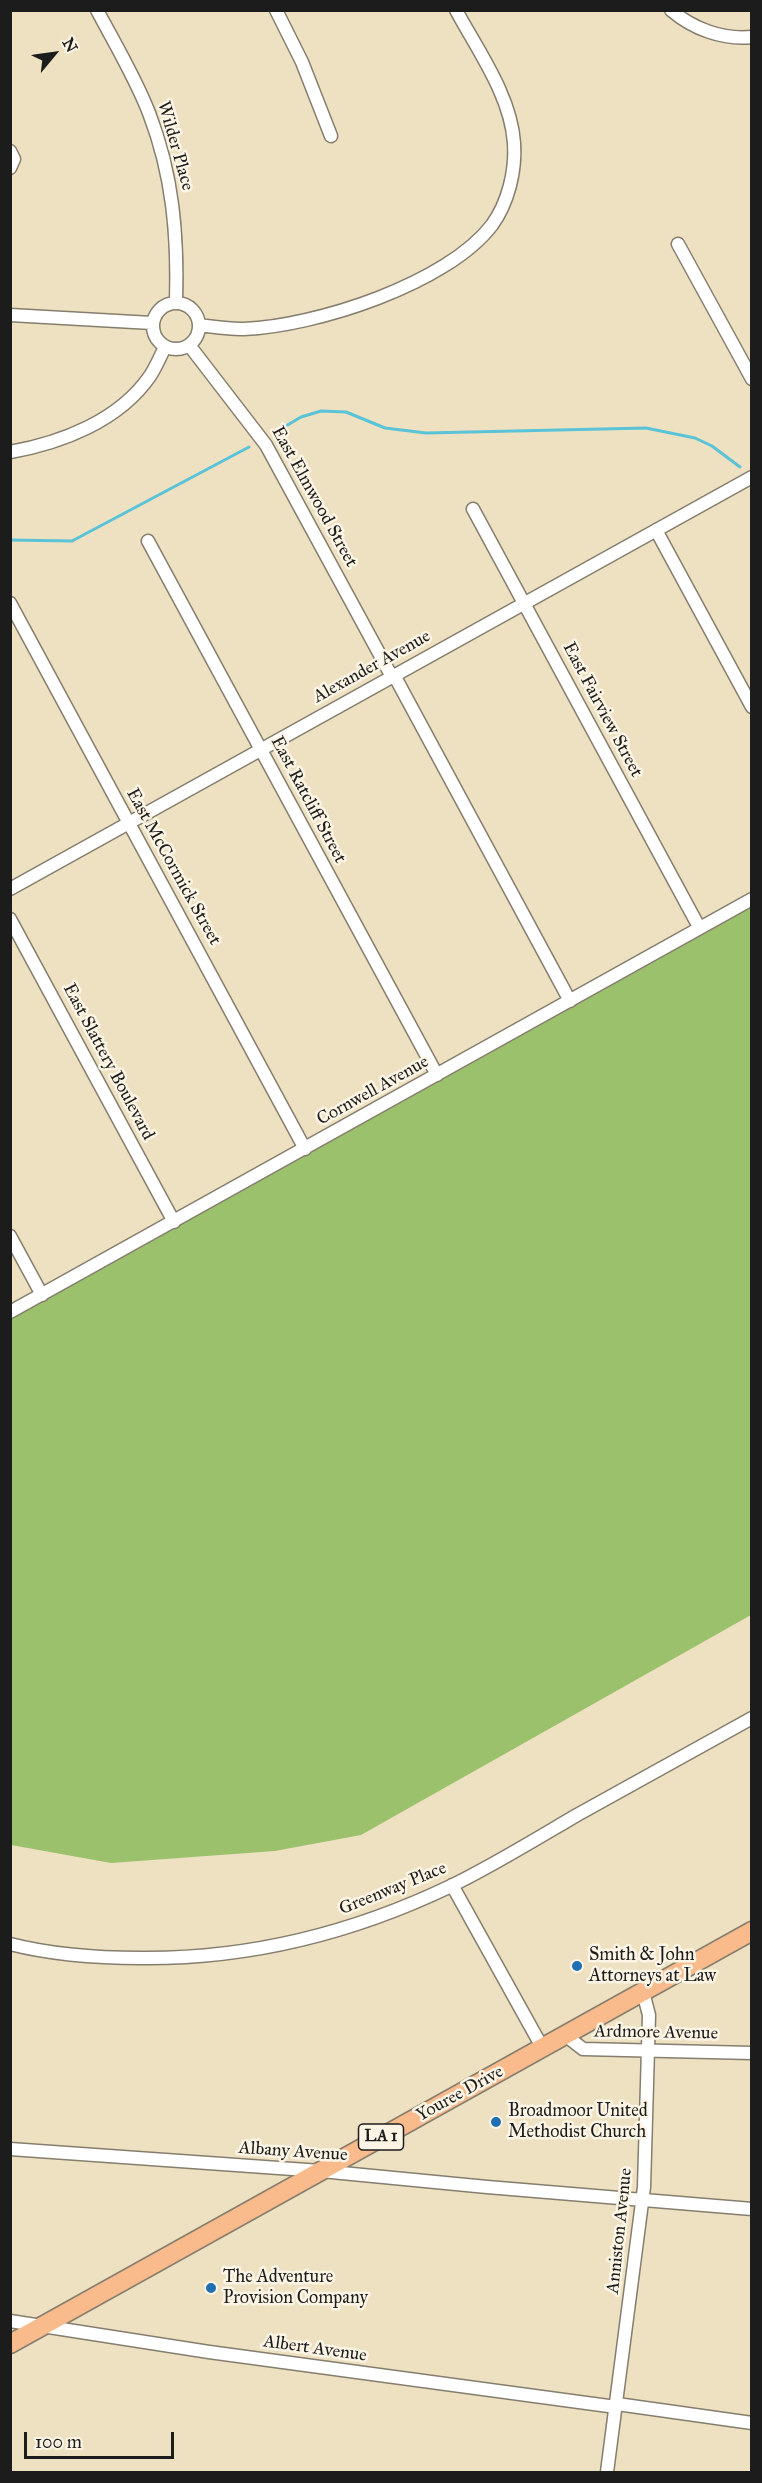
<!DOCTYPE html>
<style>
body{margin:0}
#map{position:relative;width:762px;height:2483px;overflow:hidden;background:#eee1c1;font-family:"IM FELL Great Primer",serif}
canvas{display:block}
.frame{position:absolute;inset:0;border:12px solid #1c1c1c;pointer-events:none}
.north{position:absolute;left:24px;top:24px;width:60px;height:60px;-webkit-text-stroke:4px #fcf5e5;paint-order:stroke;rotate:61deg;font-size:16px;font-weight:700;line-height:24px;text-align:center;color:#1c1c1c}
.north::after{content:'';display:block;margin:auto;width:21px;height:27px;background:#1c1c1c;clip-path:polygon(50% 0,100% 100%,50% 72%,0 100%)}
.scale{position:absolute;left:24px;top:2432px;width:150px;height:27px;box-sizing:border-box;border:3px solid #1c1c1c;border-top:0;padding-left:8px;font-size:18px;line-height:21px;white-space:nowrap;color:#1c1c1c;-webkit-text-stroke:4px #fcf5e5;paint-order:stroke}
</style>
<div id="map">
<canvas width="762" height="2483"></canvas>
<div class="frame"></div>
<div class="north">N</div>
<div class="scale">100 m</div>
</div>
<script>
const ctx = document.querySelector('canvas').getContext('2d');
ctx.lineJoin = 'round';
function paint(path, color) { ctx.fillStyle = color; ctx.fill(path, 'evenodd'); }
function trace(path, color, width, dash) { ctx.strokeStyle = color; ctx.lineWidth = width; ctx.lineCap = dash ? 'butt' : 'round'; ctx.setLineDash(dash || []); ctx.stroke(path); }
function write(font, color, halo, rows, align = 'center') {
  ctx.font = font + ' "IM FELL Great Primer",serif'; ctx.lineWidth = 5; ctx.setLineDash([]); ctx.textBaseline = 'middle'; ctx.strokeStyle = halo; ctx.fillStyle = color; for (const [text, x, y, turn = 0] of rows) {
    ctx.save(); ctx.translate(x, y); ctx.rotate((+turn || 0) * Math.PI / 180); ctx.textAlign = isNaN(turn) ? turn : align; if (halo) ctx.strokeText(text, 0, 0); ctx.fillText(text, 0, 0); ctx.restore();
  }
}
paint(new Path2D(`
 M 751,903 L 751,1615 L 361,1835 L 275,1851 L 111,1863 L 11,1845 L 10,1319 Z`), '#9bc16c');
trace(new Path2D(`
 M 274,433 L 301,417 L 321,411 L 346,412 L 385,428 L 426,433 L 646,428 L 695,438 L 712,446 L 740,467
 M 10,540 L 72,541 L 249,447`), '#5bc3d7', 3);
const minor = new Path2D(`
 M 97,10 C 115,44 135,77 149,113 C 173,175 178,236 176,302
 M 276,10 L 302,62 L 331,136
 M 671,10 C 693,29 723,40 752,37
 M 10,151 L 14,159 L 10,168
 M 678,244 L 752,379
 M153 326a23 23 0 1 1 46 0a23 23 0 1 1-46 0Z
 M 10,315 L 152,323
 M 199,325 C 214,327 229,329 244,329 C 316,326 447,284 492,225 C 508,203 516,171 514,143 C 511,96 478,51 456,10
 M 189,345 L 266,445 L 392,677
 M 10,452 C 61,443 119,421 150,376 C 156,367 160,357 165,347
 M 473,509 L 699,927
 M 656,530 L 752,707
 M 148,541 L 437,1075
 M 10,603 L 305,1149
 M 394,675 L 570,1001
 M 10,889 L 752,477
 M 10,919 L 174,1222
 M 10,1236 L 42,1295
 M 10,1312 L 752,899
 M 452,1885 L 542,2047
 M 10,1944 C 53,1955 97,1958 141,1958 C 250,1959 353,1933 451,1886 C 494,1865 536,1839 577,1815 C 635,1783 693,1751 752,1718
 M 565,2035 L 583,2049 L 752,2053
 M 10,2149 L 321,2171 L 487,2187 L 752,2209
 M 10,2321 L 209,2352 L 616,2407
 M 617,2404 L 752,2423
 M 607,2472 L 644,2187 L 649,2015 L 643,1992`);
const primary = new Path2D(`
 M 10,2344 L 752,1931`);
trace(minor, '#857e6e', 15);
trace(primary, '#857e6e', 21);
trace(minor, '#fff', 12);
trace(primary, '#fabb8c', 18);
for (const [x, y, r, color] of [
 [577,1966,6,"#1f6fb2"],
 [496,2122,6,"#1f6fb2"],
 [211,2288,6,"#1f6fb2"]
]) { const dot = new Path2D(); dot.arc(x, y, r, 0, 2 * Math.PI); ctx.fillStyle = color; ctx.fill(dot); trace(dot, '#fcf5e5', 2); }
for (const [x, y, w] of [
 [381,2137,45]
]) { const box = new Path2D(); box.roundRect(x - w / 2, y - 13, w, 26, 4.5); ctx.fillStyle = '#fcf5e5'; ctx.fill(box); trace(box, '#1c1c1c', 1.5); }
write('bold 16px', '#1c1c1c', null, [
 ["LA 1",381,2137]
]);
write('18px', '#1c1c1c', '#fcf5e5', [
 ["Wilder Place",175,146,74],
 ["East Elmwood Street",314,497,61],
 ["Alexander Avenue",372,667,-29],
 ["East Fairview Street",602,710,62],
 ["East Ratcliff Street",308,800,62],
 ["East McCormick Street",173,867,61],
 ["East Slattery Boulevard",108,1062,62],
 ["Cornwell Avenue",373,1091,-29],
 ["Greenway Place",393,1889,-22],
 ["Ardmore Avenue",656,2033,1],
 ["Youree Drive",460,2094,-29],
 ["Albany Avenue",293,2152,4],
 ["Anniston Avenue",620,2231,-84],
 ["Albert Avenue",315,2349,8]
]);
write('18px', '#1c1c1c', '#fcf5e5', [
 ["Smith & John",589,1956],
 ["Attorneys at Law",589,1977],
 ["Broadmoor United",508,2112],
 ["Methodist Church",508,2133],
 ["The Adventure",223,2278],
 ["Provision Company",223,2299]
], 'left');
</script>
